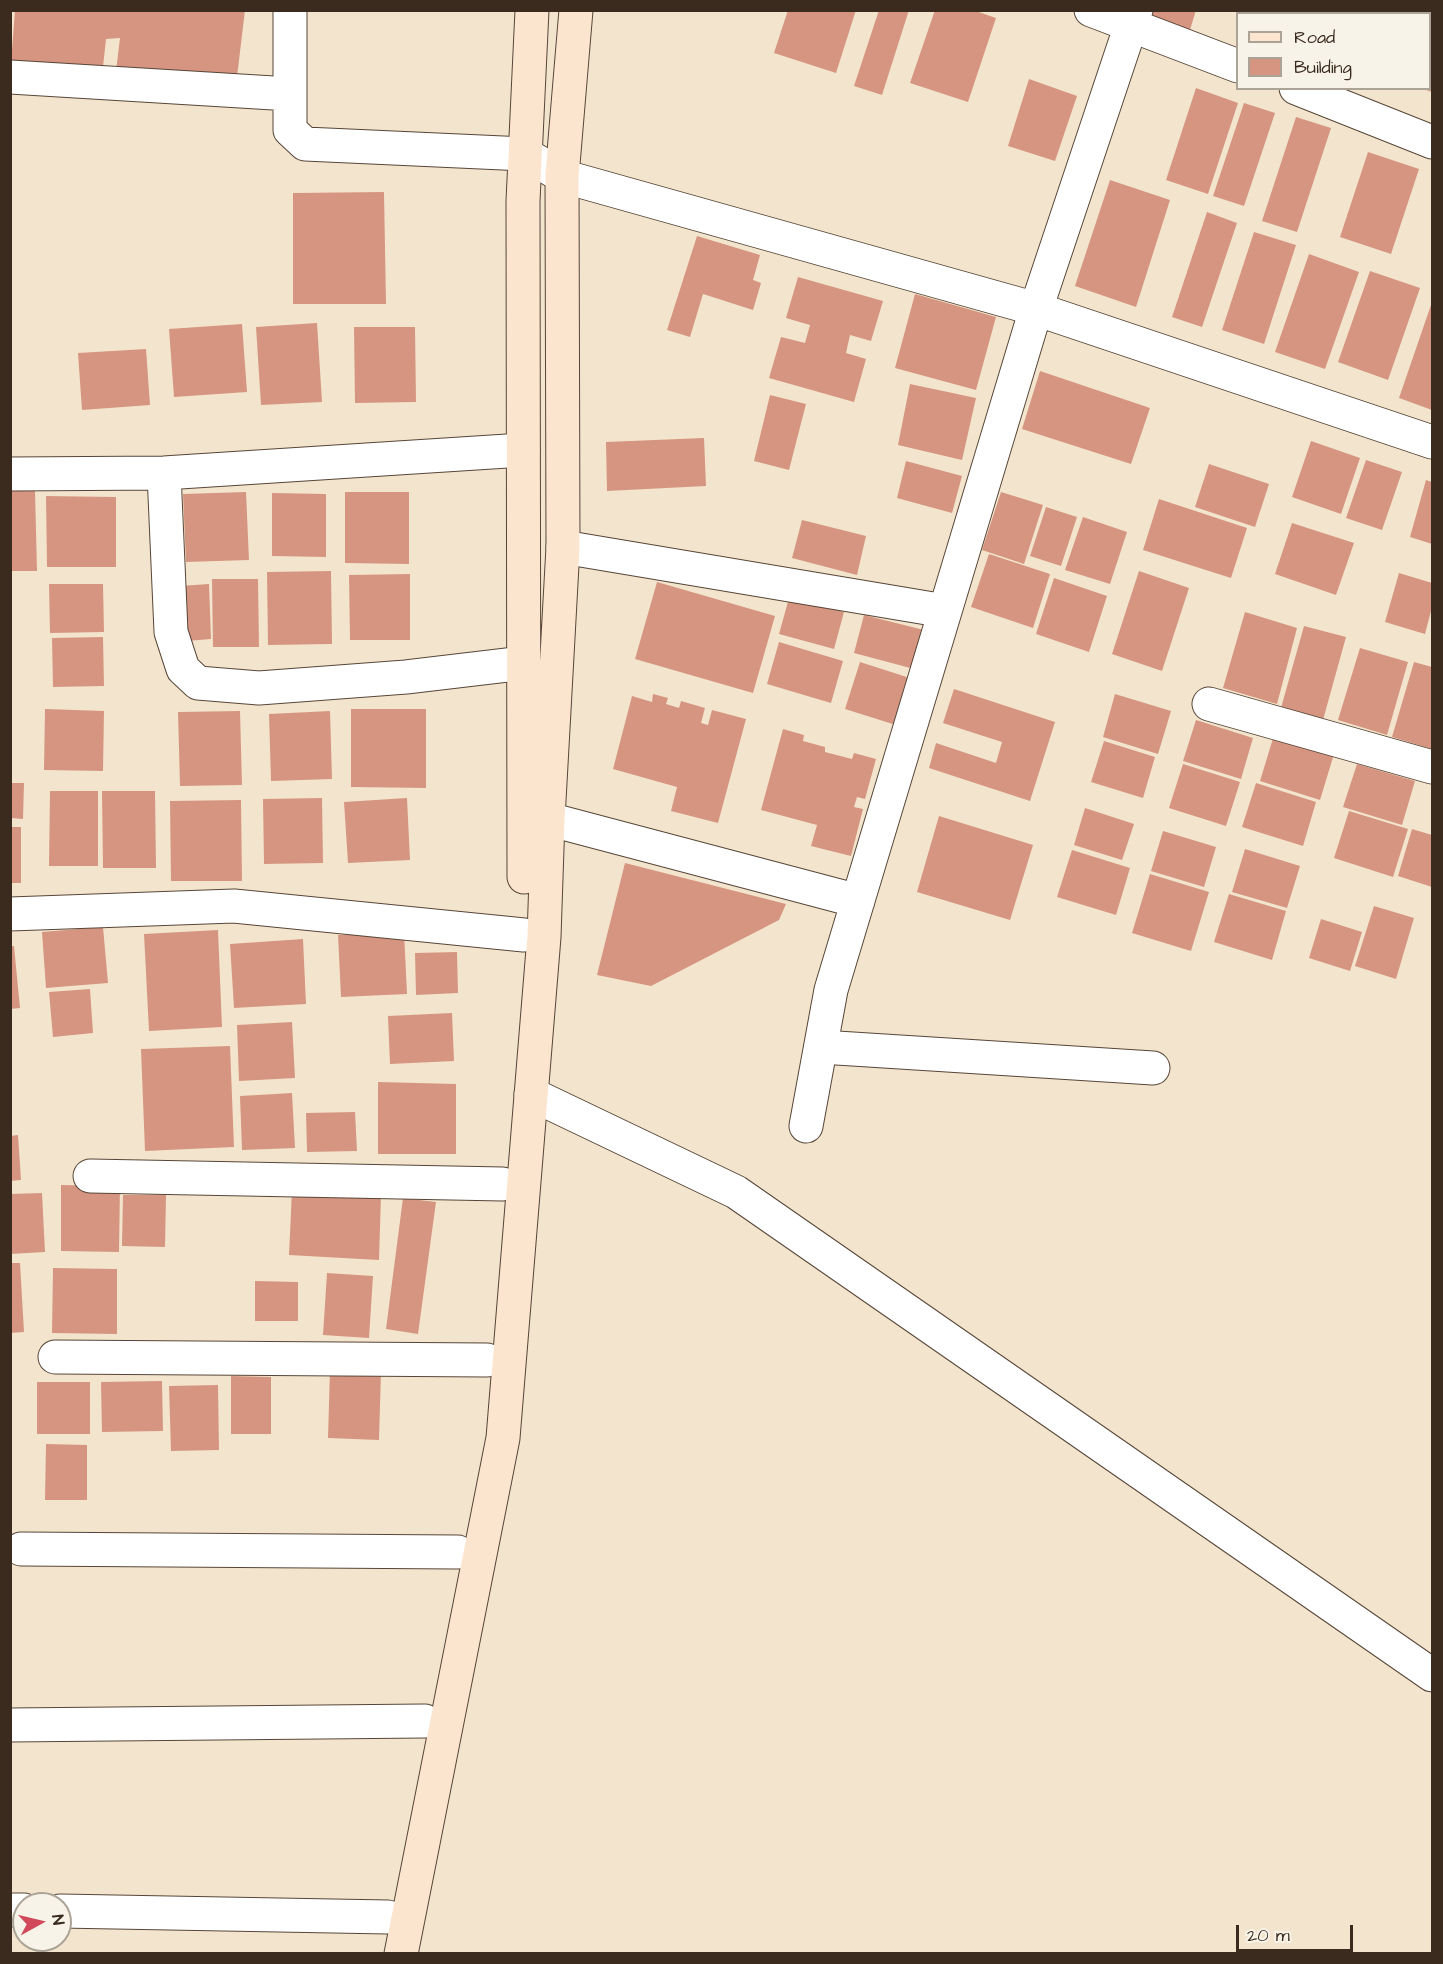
<!DOCTYPE html>
<style>
body{margin:0}
#map{position:relative;width:1443px;height:1964px;overflow:hidden;background:#f3e5cd;font-family:"Architects Daughter",sans-serif}
canvas{display:block}
.frame{position:absolute;inset:0;border:12px solid #3b2a1e;pointer-events:none}
.legend{position:absolute;left:1236px;top:12px;width:195px;height:78px;box-sizing:border-box;background:#f7f3e8;border:2px solid #aca397;margin:0;padding:8px 10px;list-style:none;font-size:18px;color:#3b2a1e}
.legend li{display:flex;align-items:center;gap:12px;height:30px}
.legend b{width:30px;border:2px solid #aca397}
.north{position:absolute;left:12px;top:1892px;width:60px;height:60px;box-sizing:border-box;background:#f7f3e8;border:2px solid #aca397;border-radius:50%;rotate:82deg;font-size:16px;font-weight:700;line-height:24px;text-align:center;color:#3b2a1e}
.north::after{content:'';display:block;margin:auto;width:21px;height:27px;background:#d1495b;clip-path:polygon(50% 0,100% 100%,50% 72%,0 100%)}
.scale{position:absolute;left:1236px;top:1925px;width:117px;height:27px;box-sizing:border-box;border:3px solid #3b2a1e;border-top:0;padding-left:8px;font-size:18px;line-height:21px;white-space:nowrap;color:#3b2a1e;-webkit-text-stroke:4px #f7f3e8;paint-order:stroke}
</style>
<div id="map">
<canvas width="1443" height="1964"></canvas>
<div class="frame"></div>
<ul class="legend">
<li><b style="height:8px;background:#fce5cf"></b>Road</li>
<li><b style="height:16px;background:#d69581"></b>Building</li>
</ul>
<div class="north">N</div>
<div class="scale">20 m</div>
</div>
<script>
const ctx = document.querySelector('canvas').getContext('2d');
ctx.lineJoin = 'round';
function paint(path, color) { ctx.fillStyle = color; ctx.fill(path, 'evenodd'); }
function trace(path, color, width, dash) { ctx.strokeStyle = color; ctx.lineWidth = width; ctx.lineCap = dash ? 'butt' : 'round'; ctx.setLineDash(dash || []); ctx.stroke(path); }
paint(new Path2D(`
 M 15,10 L 245,10 L 237,77 L 116,71 L 120,38 L 106,39 L 103,67 L 11,63 Z
 M 788,10 L 856,10 L 836,73 L 774,53 Z
 M 879,10 L 909,10 L 882,95 L 854,86 Z
 M 935,10 L 973,10 L 996,18 L 968,102 L 910,83 Z
 M 1145,10 L 1196,10 L 1190,30 L 1144,14 Z
 M 1247,10 L 1322,10 L 1321,14 L 1246,14 Z
 M 1342,10 L 1419,10 L 1418,14 L 1341,14 Z
 M 1430,10 L 1432,10 L 1432,92 L 1423,89 L 1430,88 Z
 M 1029,79 L 1077,96 L 1055,161 L 1008,146 Z
 M 1196,88 L 1238,103 L 1208,194 L 1166,180 Z
 M 1244,103 L 1275,113 L 1244,206 L 1213,196 Z
 M 1296,117 L 1331,128 L 1297,232 L 1262,221 Z
 M 1368,152 L 1419,169 L 1391,254 L 1340,237 Z
 M 1110,180 L 1170,200 L 1136,307 L 1075,286 Z
 M 384,192 L 386,304 L 293,304 L 293,193 Z
 M 1207,212 L 1237,223 L 1202,327 L 1172,317 Z
 M 1254,232 L 1296,245 L 1264,344 L 1222,330 Z
 M 697,236 L 760,255 L 753,280 L 761,283 L 753,310 L 703,294 L 690,337 L 667,330 Z
 M 1309,254 L 1359,272 L 1325,369 L 1275,352 Z
 M 1370,271 L 1420,288 L 1388,380 L 1338,362 Z
 M 798,277 L 883,301 L 871,341 L 850,335 L 846,353 L 866,359 L 854,402 L 769,378 L 781,337 L 805,343 L 810,325 L 786,318 Z
 M 915,294 L 996,317 L 976,390 L 895,368 Z
 M 1432,302 L 1432,410 L 1399,398 Z
 M 317,323 L 322,402 L 261,405 L 256,327 Z
 M 242,324 L 247,392 L 174,397 L 169,329 Z
 M 354,327 L 415,327 L 416,402 L 355,403 Z
 M 146,349 L 150,405 L 82,410 L 78,353 Z
 M 1040,371 L 1150,408 L 1131,464 L 1022,429 Z
 M 910,384 L 976,398 L 962,460 L 898,445 Z
 M 770,395 L 806,404 L 789,470 L 754,461 Z
 M 704,438 L 706,486 L 607,491 L 606,442 Z
 M 1311,441 L 1360,458 L 1341,514 L 1292,497 Z
 M 1366,460 L 1402,472 L 1382,530 L 1346,518 Z
 M 906,461 L 962,476 L 952,513 L 897,498 Z
 M 1209,464 L 1269,484 L 1255,527 L 1195,507 Z
 M 1426,480 L 1432,482 L 1432,544 L 1410,537 Z
 M 10,491 L 35,491 L 37,571 L 10,571 Z
 M 246,492 L 249,560 L 186,562 L 183,494 Z
 M 345,492 L 409,492 L 409,564 L 345,563 Z
 M 1001,492 L 1043,505 L 1024,564 L 982,550 Z
 M 272,493 L 326,494 L 326,557 L 272,556 Z
 M 46,496 L 116,497 L 116,567 L 47,567 Z
 M 1159,499 L 1247,528 L 1231,578 L 1143,550 Z
 M 1046,507 L 1077,517 L 1061,566 L 1030,556 Z
 M 1083,517 L 1127,532 L 1110,584 L 1065,570 Z
 M 802,520 L 866,536 L 857,575 L 792,558 Z
 M 1292,523 L 1354,543 L 1336,595 L 1275,574 Z
 M 989,554 L 1050,574 L 1033,628 L 971,607 Z
 M 331,571 L 332,644 L 268,645 L 267,572 Z
 M 1139,571 L 1189,588 L 1162,671 L 1112,654 Z
 M 1399,573 L 1432,583 L 1432,607 L 1425,634 L 1385,622 Z
 M 410,574 L 410,640 L 350,640 L 349,575 Z
 M 1054,578 L 1107,596 L 1089,652 L 1036,634 Z
 M 212,579 L 258,579 L 259,647 L 213,647 Z
 M 657,582 L 775,616 L 753,693 L 635,659 Z
 M 49,584 L 103,584 L 104,632 L 50,633 Z
 M 209,584 L 211,639 L 187,641 L 180,586 Z
 M 789,598 L 844,612 L 834,649 L 779,634 Z
 M 1245,612 L 1297,628 L 1277,704 L 1223,688 Z
 M 864,615 L 924,630 L 914,669 L 854,653 Z
 M 1304,626 L 1346,637 L 1323,720 L 1281,708 Z
 M 103,637 L 104,686 L 53,687 L 52,638 Z
 M 779,642 L 843,661 L 831,703 L 767,684 Z
 M 1360,648 L 1408,662 L 1387,735 L 1338,720 Z
 M 860,662 L 913,679 L 899,726 L 845,709 Z
 M 1414,662 L 1432,667 L 1432,749 L 1392,737 Z
 M 954,689 L 1055,722 L 1030,801 L 929,768 L 936,743 L 996,763 L 1002,742 L 943,723 Z
 M 653,694 L 668,698 L 666,704 L 679,708 L 681,701 L 705,708 L 701,723 L 708,725 L 712,710 L 746,719 L 718,823 L 671,811 L 677,787 L 613,769 L 632,696 L 652,702 Z
 M 1115,694 L 1171,711 L 1158,754 L 1103,737 Z
 M 45,709 L 104,711 L 103,771 L 44,770 Z
 M 351,709 L 426,709 L 426,788 L 351,787 Z
 M 240,711 L 242,785 L 180,786 L 178,712 Z
 M 330,711 L 332,779 L 271,781 L 269,714 Z
 M 1196,720 L 1253,738 L 1241,779 L 1183,761 Z
 M 783,729 L 804,735 L 803,741 L 825,747 L 825,752 L 852,759 L 854,753 L 876,759 L 865,799 L 857,797 L 854,807 L 863,809 L 851,856 L 811,846 L 817,825 L 761,810 Z
 M 1274,735 L 1334,754 L 1320,800 L 1260,781 Z
 M 1104,741 L 1155,757 L 1143,798 L 1091,782 Z
 M 1183,764 L 1240,782 L 1226,826 L 1169,808 Z
 M 1357,764 L 1415,781 L 1402,825 L 1343,807 Z
 M 10,783 L 24,783 L 23,819 L 10,818 Z
 M 1256,783 L 1316,802 L 1303,846 L 1242,827 Z
 M 50,791 L 98,791 L 98,866 L 49,866 Z
 M 102,791 L 155,791 L 156,868 L 103,868 Z
 M 322,798 L 323,863 L 264,864 L 263,799 Z
 M 407,798 L 410,860 L 348,863 L 344,802 Z
 M 241,800 L 242,881 L 171,881 L 170,801 Z
 M 1085,808 L 1134,824 L 1122,860 L 1074,845 Z
 M 1349,811 L 1408,829 L 1393,877 L 1334,858 Z
 M 939,816 L 1033,845 L 1010,920 L 917,892 Z
 M 10,827 L 21,827 L 21,883 L 10,883 Z
 M 1412,829 L 1432,835 L 1432,887 L 1398,876 Z
 M 1163,831 L 1216,847 L 1204,887 L 1151,871 Z
 M 1245,849 L 1300,866 L 1287,908 L 1232,892 Z
 M 1072,850 L 1130,868 L 1116,915 L 1057,897 Z
 M 625,863 L 786,904 L 779,920 L 651,986 L 597,975 Z
 M 1150,874 L 1209,892 L 1191,951 L 1132,933 Z
 M 1229,894 L 1286,911 L 1272,960 L 1214,942 Z
 M 1374,906 L 1414,918 L 1396,979 L 1355,966 Z
 M 1321,919 L 1362,932 L 1350,971 L 1309,958 Z
 M 103,927 L 108,983 L 46,988 L 42,932 Z
 M 218,930 L 222,1027 L 149,1031 L 144,934 Z
 M 404,932 L 407,994 L 341,997 L 338,935 Z
 M 303,939 L 306,1004 L 234,1008 L 230,944 Z
 M 10,946 L 14,946 L 20,1008 L 10,1009 Z
 M 457,952 L 458,993 L 416,995 L 415,953 Z
 M 90,989 L 93,1033 L 53,1037 L 49,992 Z
 M 452,1013 L 454,1061 L 390,1064 L 388,1016 Z
 M 292,1022 L 295,1078 L 239,1081 L 237,1025 Z
 M 230,1046 L 234,1147 L 145,1151 L 141,1049 Z
 M 378,1082 L 456,1084 L 456,1154 L 378,1154 Z
 M 292,1093 L 295,1148 L 242,1150 L 240,1096 Z
 M 355,1112 L 357,1151 L 307,1152 L 306,1113 Z
 M 18,1135 L 21,1180 L 10,1181 L 10,1136 Z
 M 61,1185 L 120,1186 L 119,1252 L 61,1251 Z
 M 292,1190 L 381,1195 L 379,1260 L 289,1255 Z
 M 42,1193 L 45,1252 L 10,1254 L 10,1194 Z
 M 123,1195 L 166,1195 L 165,1247 L 122,1246 Z
 M 403,1198 L 436,1202 L 418,1334 L 386,1329 Z
 M 10,1263 L 20,1263 L 24,1332 L 10,1333 Z
 M 53,1268 L 117,1269 L 117,1334 L 52,1333 Z
 M 327,1273 L 373,1276 L 369,1338 L 323,1335 Z
 M 255,1281 L 298,1282 L 298,1321 L 255,1321 Z
 M 330,1369 L 381,1371 L 379,1440 L 328,1438 Z
 M 231,1376 L 271,1377 L 271,1434 L 231,1434 Z
 M 162,1381 L 163,1431 L 102,1432 L 101,1382 Z
 M 37,1382 L 90,1382 L 90,1434 L 37,1434 Z
 M 218,1385 L 219,1450 L 171,1451 L 169,1386 Z
 M 46,1444 L 87,1445 L 87,1500 L 45,1500 Z`), '#d69581');
const street = new Path2D(`
 M 290,10 L 290,130 L 305,144 L 525,154 L 562,176 L 1036,309 L 1432,442
 M 1091,10 L 1238,66
 M 10,77 L 290,94
 M 1296,88 L 1432,142
 M 164,473 L 171,632 L 183,669 L 198,683 L 259,688 L 406,677 L 524,663
 M 10,474 L 164,473 L 523,450
 M 563,547 L 945,611
 M 1209,704 L 1432,767
 M 548,819 L 858,901
 M 10,914 L 234,906 L 524,935
 M 821,1047 L 1153,1068
 M 531,1094 L 736,1192 L 1432,1675
 M 806,1126 L 831,990 L 1036,309 L 1136,10
 M 90,1176 L 503,1184
 M 55,1357 L 487,1360
 M 21,1549 L 458,1552
 M 10,1725 L 425,1721
 M 10,1910 L 24,1910
 M 60,1911 L 388,1917`);
const secondary = new Path2D(`
 M 524,877 L 523,201 L 532,10
 M 401,1954 L 503,1438 L 544,937 L 548,819 L 563,547 L 562,176 L 576,10`);
trace(street, '#574638', 35);
trace(secondary, '#574638', 35);
trace(street, '#fff', 33);
trace(secondary, '#fce5cf', 33);
</script>
